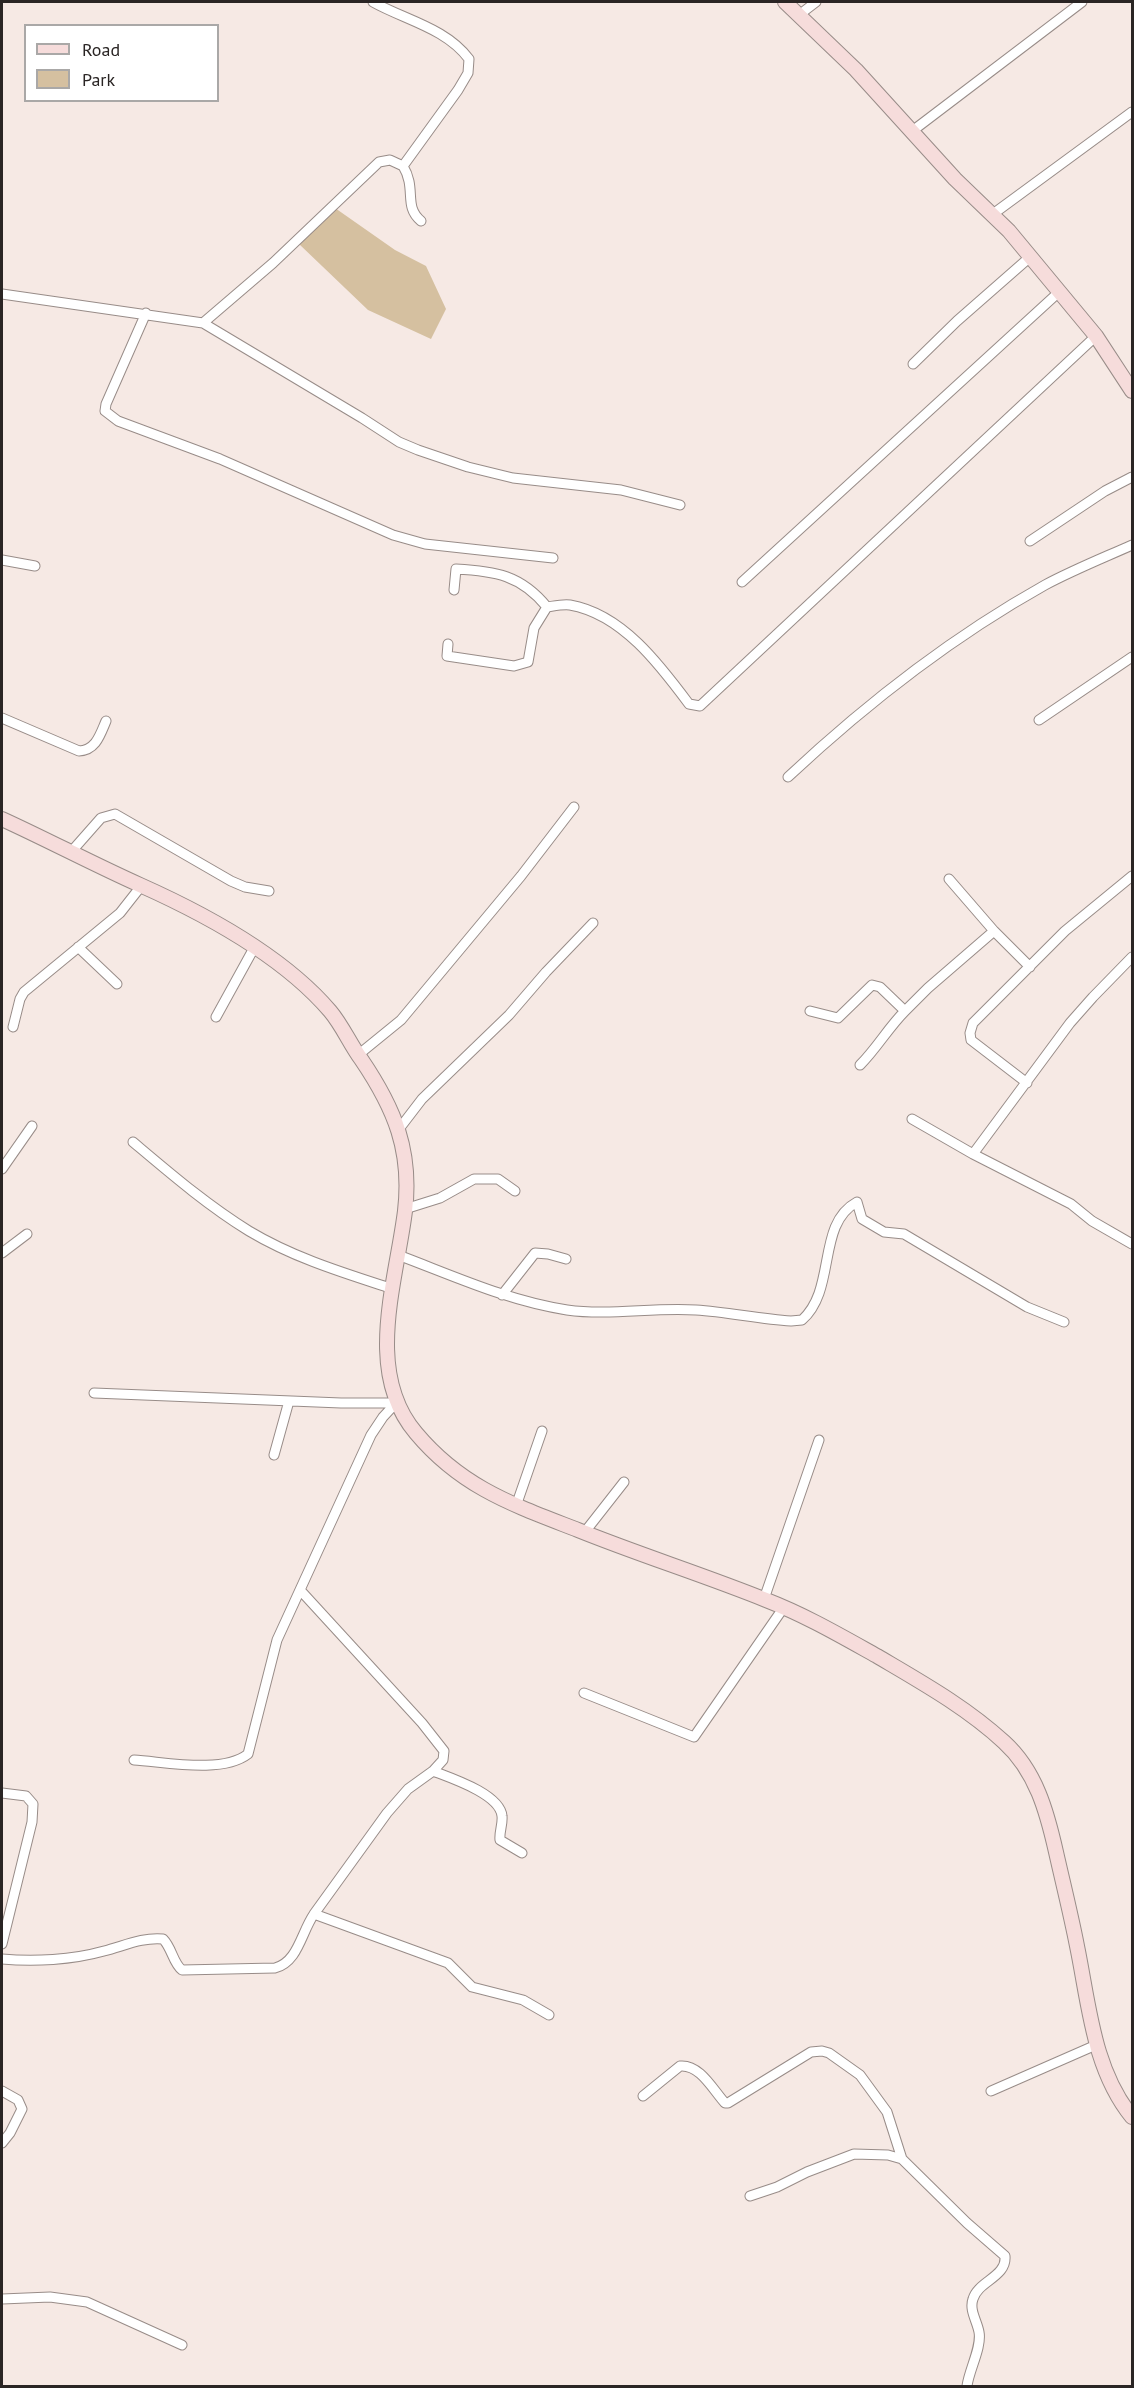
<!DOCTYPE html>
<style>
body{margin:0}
#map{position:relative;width:1134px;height:2388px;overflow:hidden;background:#f6e9e4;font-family:"PT Sans",sans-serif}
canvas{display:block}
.frame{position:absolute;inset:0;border:3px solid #2a2524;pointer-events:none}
.legend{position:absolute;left:24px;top:24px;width:195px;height:78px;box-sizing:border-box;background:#fff;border:2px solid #aaa8a7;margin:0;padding:8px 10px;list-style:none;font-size:18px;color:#2a2524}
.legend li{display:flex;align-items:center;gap:12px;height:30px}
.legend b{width:30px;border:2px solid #aaa8a7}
</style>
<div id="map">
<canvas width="1134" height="2388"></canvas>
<div class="frame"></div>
<ul class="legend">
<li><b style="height:8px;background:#f6dcdb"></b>Road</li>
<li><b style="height:16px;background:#d5c0a0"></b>Park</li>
</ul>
</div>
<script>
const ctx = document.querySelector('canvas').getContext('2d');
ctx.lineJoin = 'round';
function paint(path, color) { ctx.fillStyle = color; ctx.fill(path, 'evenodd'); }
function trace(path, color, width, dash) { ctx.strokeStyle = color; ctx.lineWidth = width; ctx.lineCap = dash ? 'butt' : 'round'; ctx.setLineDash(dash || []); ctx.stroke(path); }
paint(new Path2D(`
 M 335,208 L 395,250 L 426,266 L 446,309 L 431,339 L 368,310 L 299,244 Z`), '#d5c0a0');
const street = new Path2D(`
 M 799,15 L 816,2
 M 911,132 L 1082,2
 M 403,166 C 417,189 403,206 421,221
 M 993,214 L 1132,112
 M 2,294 L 203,323 L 362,418 L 399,442 L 418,450 L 468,467 L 513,478 L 621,490 L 680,505
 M 146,313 L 106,404 L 105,411 L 118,421 L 220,459 L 393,535 L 425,544 L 553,558
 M 203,323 L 273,263 L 379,162 L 390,160 L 403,166 L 458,90 L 468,73 L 469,59 C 446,28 405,20 373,2
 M 913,364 L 957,321 L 1030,257
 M 1030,541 L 1105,491 L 1132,477
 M 2,560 L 35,566
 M 742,582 L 1059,292
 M 454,590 L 456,569 C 495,571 521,575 547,607
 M 448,644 L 447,656 L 514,666 L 528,662 L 534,628 L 547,607 C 554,606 563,604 570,605 C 622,614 660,665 689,704 L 700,706 L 1096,336
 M 2,718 L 79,751 C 96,750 100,735 106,721
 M 1039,720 L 1132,657
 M 788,777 C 866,704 952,637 1045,585 C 1073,570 1103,558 1132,545
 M 71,852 L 101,818 L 115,814 L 231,881 L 245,887 L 269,891
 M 949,879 L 994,931 L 1030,967
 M 78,947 L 117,984
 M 810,1011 L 838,1018 L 872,985 L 880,987 L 905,1011 L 928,988 L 994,931
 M 216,1017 L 254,948
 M 13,1027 L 20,999 L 24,992 L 120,913 L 142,885
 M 358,1055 L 401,1020 L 521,876 L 574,807
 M 860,1065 C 877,1048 888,1028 905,1011
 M 1027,1083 L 971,1040 L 970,1033 L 973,1023 L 1065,931 L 1132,876
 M 912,1119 L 973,1154 L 1070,1023 L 1093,997 L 1132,957
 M 399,1129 L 422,1099 L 509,1015 L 546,972 L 593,923
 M 133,1142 C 171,1174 207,1205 249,1231 C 294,1258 344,1273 393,1289
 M 973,1154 L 1071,1204 L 1092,1221 L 1132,1244
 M 2,1169 L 32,1126
 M 405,1209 L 440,1198 L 474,1179 L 498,1179 L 515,1191
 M 2,1253 L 27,1234
 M 398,1255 C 454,1276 508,1301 567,1310 C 610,1316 653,1307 696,1310 C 728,1312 759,1319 791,1321 L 802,1320 C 837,1289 816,1224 857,1202 L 862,1219 L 884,1232 L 904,1234 L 1027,1307 L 1064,1322
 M 502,1295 L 535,1253 L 548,1254 L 566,1259
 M 94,1393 L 341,1403 L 396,1403
 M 274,1455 L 289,1401
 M 516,1506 L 542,1431
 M 584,1533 L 624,1482
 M 301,1591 L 422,1723 L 444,1751 L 443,1760 L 433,1771 L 408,1789 L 387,1813 L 314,1914 L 448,1963 L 472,1987 L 523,2000 L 549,2015
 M 764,1599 L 819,1440
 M 584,1693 L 694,1737 L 784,1607
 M 134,1760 C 166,1762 222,1774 248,1754 L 277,1640 L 371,1435 L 383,1417 L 396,1403
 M 433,1771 C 451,1778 500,1794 502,1816 C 503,1824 499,1832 500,1840 L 522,1853
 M 2,1793 L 26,1796 L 33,1804 L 32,1822 L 2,1944
 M 2,1959 C 34,1962 72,1960 104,1951 C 124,1946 142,1937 163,1939 C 172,1948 173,1963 182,1970 L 275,1968 C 298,1962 301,1933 314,1914
 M 2,2091 L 18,2100 L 22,2109 L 10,2133 L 2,2143
 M 991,2091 L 1096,2045
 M 643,2096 L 680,2066 C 700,2064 713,2090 725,2103 L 728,2103 L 811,2052 L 822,2051 L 829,2053 L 860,2075 L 887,2112 L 902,2159 L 967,2223 L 1005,2256 C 1007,2277 978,2281 973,2299 C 969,2310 977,2321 979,2332 C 982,2347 969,2370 967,2386
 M 750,2196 L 777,2187 L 807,2172 L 854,2154 L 888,2155 L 902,2159
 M 2,2299 L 50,2297 L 87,2302 L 182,2345`);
const secondary = new Path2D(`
 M 785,2 L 856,70 L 955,179 L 1009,231 L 1096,336 L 1132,391
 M 2,819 C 48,840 93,864 140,885 C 205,914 283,956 330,1011 C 342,1025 350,1044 361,1059 C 395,1109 412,1151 405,1211 C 396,1283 364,1372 416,1433 C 462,1488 514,1505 578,1530 C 640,1555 704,1575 766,1600 C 805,1615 841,1636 877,1656 C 921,1682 966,1707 1004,1742 C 1036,1771 1047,1812 1056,1852 C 1063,1883 1071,1915 1077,1946 C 1089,2004 1093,2069 1132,2117`);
trace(street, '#988c88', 11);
trace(secondary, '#988c88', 16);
trace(street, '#fff', 9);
trace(secondary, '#f6dcdb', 14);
</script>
